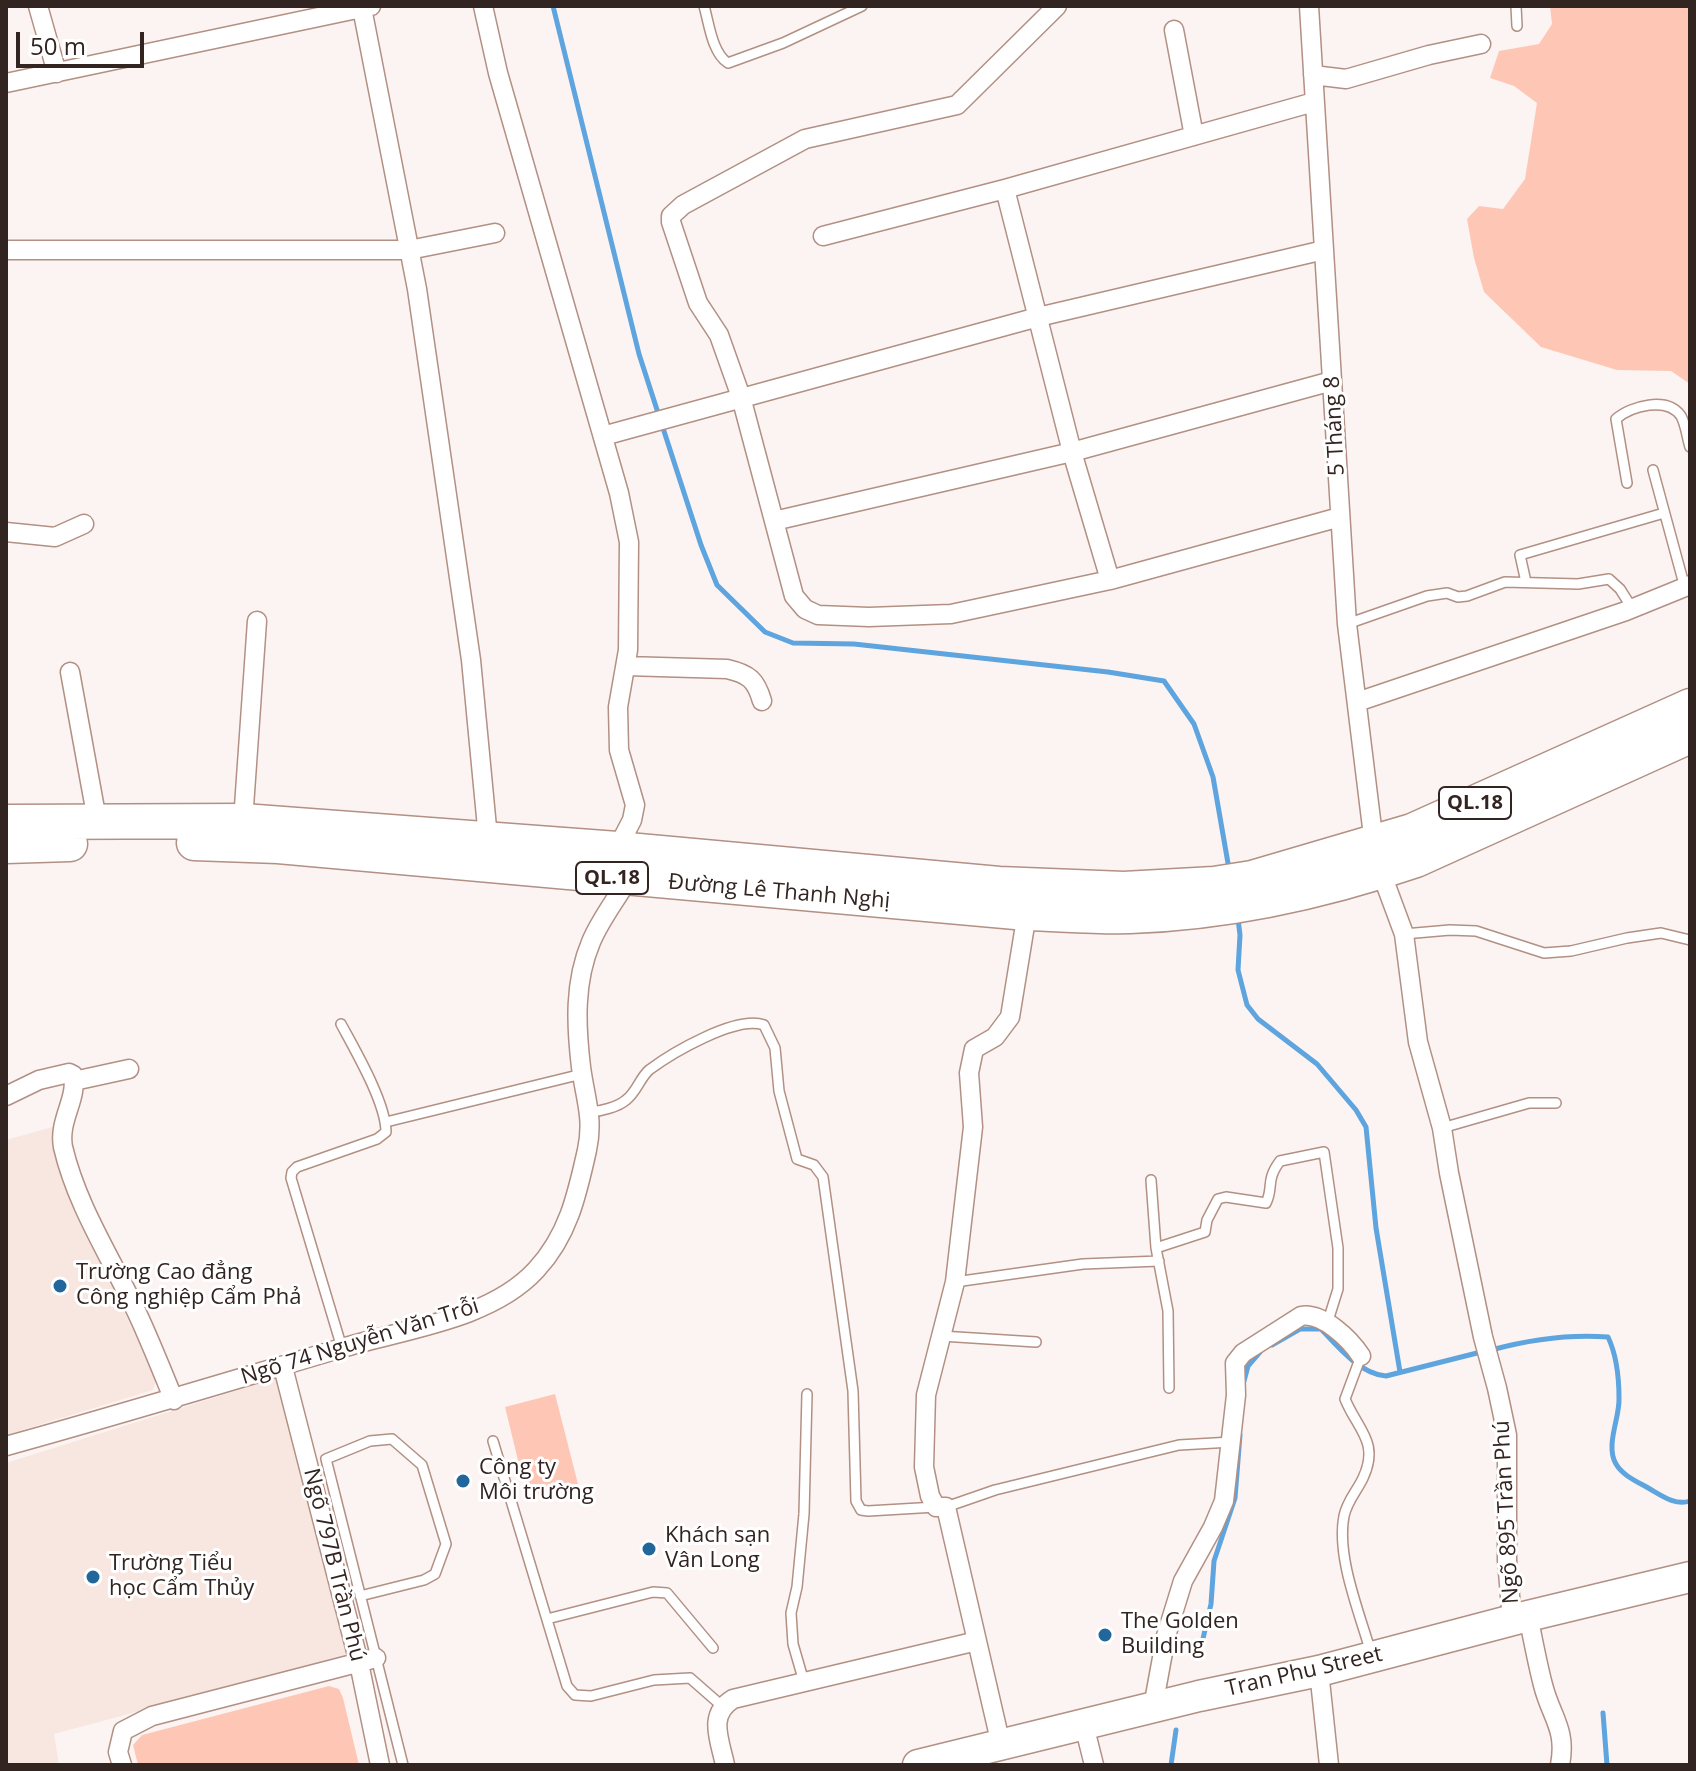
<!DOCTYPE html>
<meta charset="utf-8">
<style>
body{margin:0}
#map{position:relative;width:1696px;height:1771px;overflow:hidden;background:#fcf4f2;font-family:"Open Sans",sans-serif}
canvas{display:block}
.frame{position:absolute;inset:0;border:8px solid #322420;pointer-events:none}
.scale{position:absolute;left:16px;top:32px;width:128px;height:36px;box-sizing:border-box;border:4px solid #322420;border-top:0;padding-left:10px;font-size:24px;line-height:28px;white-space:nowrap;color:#322420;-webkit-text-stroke:6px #fff;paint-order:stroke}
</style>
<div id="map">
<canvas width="1696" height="1771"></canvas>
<div class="frame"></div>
<div class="scale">50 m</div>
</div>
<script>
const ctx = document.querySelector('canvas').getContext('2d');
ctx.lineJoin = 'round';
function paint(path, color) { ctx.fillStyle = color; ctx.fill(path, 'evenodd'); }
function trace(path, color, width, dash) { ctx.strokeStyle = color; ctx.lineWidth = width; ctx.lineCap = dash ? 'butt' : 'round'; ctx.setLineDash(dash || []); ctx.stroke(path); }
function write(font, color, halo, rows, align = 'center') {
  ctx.font = font + ' "Open Sans",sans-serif'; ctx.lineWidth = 6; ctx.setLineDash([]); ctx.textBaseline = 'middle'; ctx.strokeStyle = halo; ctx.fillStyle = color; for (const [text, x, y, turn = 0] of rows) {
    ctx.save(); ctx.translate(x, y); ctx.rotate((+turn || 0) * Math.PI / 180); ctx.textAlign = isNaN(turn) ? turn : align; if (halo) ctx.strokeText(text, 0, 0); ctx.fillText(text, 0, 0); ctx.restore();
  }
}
paint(new Path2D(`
 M 56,1126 L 94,1246 L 156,1381 L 153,1390 L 6,1435 L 6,1140 Z
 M 277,1378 L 352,1654 L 54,1734 L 59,1765 L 6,1765 L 6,1463 Z`), '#f8e6e0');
paint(new Path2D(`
 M 1550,6 L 1690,6 L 1690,384 L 1671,371 L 1617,370 L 1541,347 L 1484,292 L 1474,258 L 1467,219 L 1479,206 L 1503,209 L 1525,179 L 1537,103 L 1514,86 L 1490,78 L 1499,51 L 1539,44 L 1552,24 Z
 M 555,1394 L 578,1484 L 527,1497 L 505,1407 Z
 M 329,1686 L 339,1689 L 343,1698 L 359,1765 L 138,1765 L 133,1745 L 142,1735 Z`), '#fec7b5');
trace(new Path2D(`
 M 553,6 L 639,354 L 659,416
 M 662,425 L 701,545 L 717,585 L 765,632 L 793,643 L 854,644 L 1108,672 L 1164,681 L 1194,724 L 1213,777 L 1229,869
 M 1238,919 L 1240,935 L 1238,970 L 1247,1005 L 1258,1019 L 1317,1064 L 1356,1110 L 1366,1127 L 1376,1228 L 1400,1372
 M 1272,1345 L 1300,1329 L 1321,1329 C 1338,1347 1360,1374 1386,1376 L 1481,1352
 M 1491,1350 C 1528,1340 1569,1334 1608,1337 C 1616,1354 1619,1379 1619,1398 C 1620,1418 1605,1445 1616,1464 C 1623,1476 1638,1482 1650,1489 C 1662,1496 1676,1506 1690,1501
 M 1244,1381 L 1248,1366 L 1260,1352
 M 1199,1656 L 1211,1604 L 1214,1561 L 1235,1498 L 1240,1435
 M 1603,1713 L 1607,1765
 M 1171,1765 L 1176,1730`), '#5ea4de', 5);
const lane = new Path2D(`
 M 704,6 C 709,23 712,53 728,63 L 783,43 L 862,6
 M 1516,6 L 1517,26
 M 1653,470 L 1685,588
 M 1627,483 L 1616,419 C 1631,406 1667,396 1681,416 C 1686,425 1687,438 1690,447
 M 1526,582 L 1520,555 L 1664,513
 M 1347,624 L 1427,596 L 1447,593 L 1458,597 L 1467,596 L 1505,582 L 1578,584 L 1609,579 L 1620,589 L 1632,608
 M 1404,934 L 1450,930 L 1476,931 L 1544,953 L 1571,951 L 1627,938 L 1661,933 L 1690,940
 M 341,1024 C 355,1050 386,1103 386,1132 L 377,1139 L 297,1167 L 292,1172 L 291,1178 L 342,1348
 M 591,1112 C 601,1111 618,1107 626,1100 C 636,1093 640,1078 649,1070 C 672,1053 736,1015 764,1025 L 775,1048 L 779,1091 L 797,1159 L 814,1165 L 823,1177 L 853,1391 L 856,1501 L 861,1510 L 868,1511 L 936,1507
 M 386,1122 L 582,1074
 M 1442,1128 L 1529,1103 L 1556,1103
 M 1151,1180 L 1156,1248 L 1168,1311 L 1169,1388
 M 1156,1248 L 1205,1232 L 1207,1220 L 1218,1199 L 1226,1197 L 1266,1203 C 1274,1187 1265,1181 1280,1161 L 1324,1152 L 1338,1248 L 1338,1289 L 1327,1324
 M 955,1282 L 1083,1264 L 1159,1261
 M 941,1336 L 1036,1342
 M 1361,1356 L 1345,1399 C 1357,1429 1380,1442 1363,1478 C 1357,1491 1347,1501 1344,1516 C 1336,1557 1360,1614 1371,1653
 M 493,1441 L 567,1686 L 575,1695 L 591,1696 L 654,1680 L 690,1678 L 722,1706
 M 946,1507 L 995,1490 L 1179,1445 L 1232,1442
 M 360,1596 L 424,1580 L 435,1574 L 446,1544 L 422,1465 L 392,1439 L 370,1441 L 326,1459 L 403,1765
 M 547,1619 L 653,1592 L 667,1593 L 713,1648
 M 804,1682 L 793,1644 L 791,1613 L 797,1587 L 804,1514 L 807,1394`);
const street = new Path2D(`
 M 38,6 L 57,73
 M 483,6 L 498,73 L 619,493 L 629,542 L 628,650 L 618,707 L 619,750 L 635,805 L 632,820 L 617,849
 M 1057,6 L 957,105 L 805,139 L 683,205 L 671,216 L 671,222 L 698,303 L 719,335 L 741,397 L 794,596 L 805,609 L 818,615 L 869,617 L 951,614 L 1110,580 L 1340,517
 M 1309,6 L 1347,624 L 1374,844
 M 362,8 L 417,289 L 471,660 L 488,838
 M 1174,30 L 1194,136
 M 1313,75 L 1346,79 L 1429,55 L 1481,44
 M 6,83 L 371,6
 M 1005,189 L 1072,452 L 1110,580
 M 823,236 L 1005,189 L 1314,102
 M 6,250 L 409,250 L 495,233
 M 603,436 L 1038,317 L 1324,250
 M 774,521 L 1072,452 L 1332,381
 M 6,532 L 55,537 L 84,524
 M 626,666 L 727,669 C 749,674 756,680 762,701
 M 70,672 L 97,820
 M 1357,702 L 1626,611 L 1690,585
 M 243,821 L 257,621
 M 1381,872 L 1404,934 L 1418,1042 L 1442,1128 L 1449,1173 L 1483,1337 L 1497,1388 L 1507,1435 L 1507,1560 L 1512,1620
 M 74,1081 L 129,1069
 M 6,1096 L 39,1080 L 69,1073 L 73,1075 C 78,1099 58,1120 63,1147 C 77,1207 112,1259 138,1315 C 151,1343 162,1371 174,1400
 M 283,1367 L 359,1663 L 380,1765
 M 6,1446 C 119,1415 230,1381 342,1348 C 404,1329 490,1320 536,1270 C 568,1236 577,1195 587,1150 C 594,1118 585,1098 581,1067 C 576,1025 574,982 591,942 C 600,920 616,900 628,879
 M 1528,1616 C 1533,1639 1537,1662 1543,1685 C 1551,1717 1567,1729 1560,1765
 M 1319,1671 L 1329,1765
 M 1153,1707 L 1166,1636 L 1183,1581 L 1213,1527 L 1224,1501 L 1236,1395 L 1235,1363 L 1243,1353 L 1301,1316 C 1322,1312 1350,1339 1361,1356
 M 1084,1725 L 1094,1765
 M 1001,1745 L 946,1507 L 936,1507 L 930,1496 L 924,1467 L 926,1395 L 955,1282 L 973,1127 L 969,1073 L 974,1049 L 995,1037 L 1010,1017 L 1027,913
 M 122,1765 L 118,1752 L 123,1731 L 152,1716 L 376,1658
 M 725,1765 C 720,1740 707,1715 733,1699 L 977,1641`);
const primary = new Path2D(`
 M 918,1765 L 1199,1696 L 1319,1671 L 1528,1616 L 1690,1577`);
const highway = new Path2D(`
 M 6,822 L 243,821 L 617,849 L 999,884 L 1124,889 L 1214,884 L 1252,878 L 1412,831 L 1690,706
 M 194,843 L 278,846 L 1027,913 C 1061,914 1096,917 1130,916 C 1227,913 1325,891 1416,860 L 1690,736
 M 6,846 L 70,844`);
trace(lane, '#b29084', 12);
trace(street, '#b29084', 21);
trace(primary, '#b29084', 33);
trace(highway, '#b29084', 37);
trace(lane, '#fff', 9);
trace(street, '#fff', 18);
trace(primary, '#fff', 30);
trace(highway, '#fff', 34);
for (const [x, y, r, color] of [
 [60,1286,8,"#21679b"],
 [463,1481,8,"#21679b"],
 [649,1549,8,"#21679b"],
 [93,1577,8,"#21679b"],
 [1105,1635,8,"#21679b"]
]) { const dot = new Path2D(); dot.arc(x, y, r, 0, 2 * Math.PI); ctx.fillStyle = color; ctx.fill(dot); trace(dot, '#fff', 3); }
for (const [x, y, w] of [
 [1475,803,72],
 [612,878,72]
]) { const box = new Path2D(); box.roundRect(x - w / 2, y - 16, w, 32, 6); ctx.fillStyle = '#fff'; ctx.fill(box); trace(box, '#322420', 2); }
write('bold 20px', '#322420', null, [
 ["QL.18",1475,803],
 ["QL.18",612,878]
]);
write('22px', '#322420', '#fff', [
 ["5 Tháng 8",1335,426,-93],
 ["Đường Lê Thanh Nghị",779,892,5],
 ["Ngõ 74 Nguyễn Văn Trỗi",360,1342,-17],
 ["Ngõ 895 Trần Phú",1507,1512,-93],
 ["Ngõ 797B Trần Phú",334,1565,76],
 ["Tran Phu Street",1304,1672,-13]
]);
write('22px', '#322420', '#fff', [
 ["Trường Cao đẳng",76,1273],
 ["Công nghiệp Cẩm Phả",76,1298],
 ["Công ty",479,1468],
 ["Môi trường",479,1493],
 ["Khách sạn",665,1536],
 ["Vân Long",665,1561],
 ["Trường Tiểu",109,1564],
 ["học Cẩm Thủy",109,1589],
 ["The Golden",1121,1622],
 ["Building",1121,1647]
], 'left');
</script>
